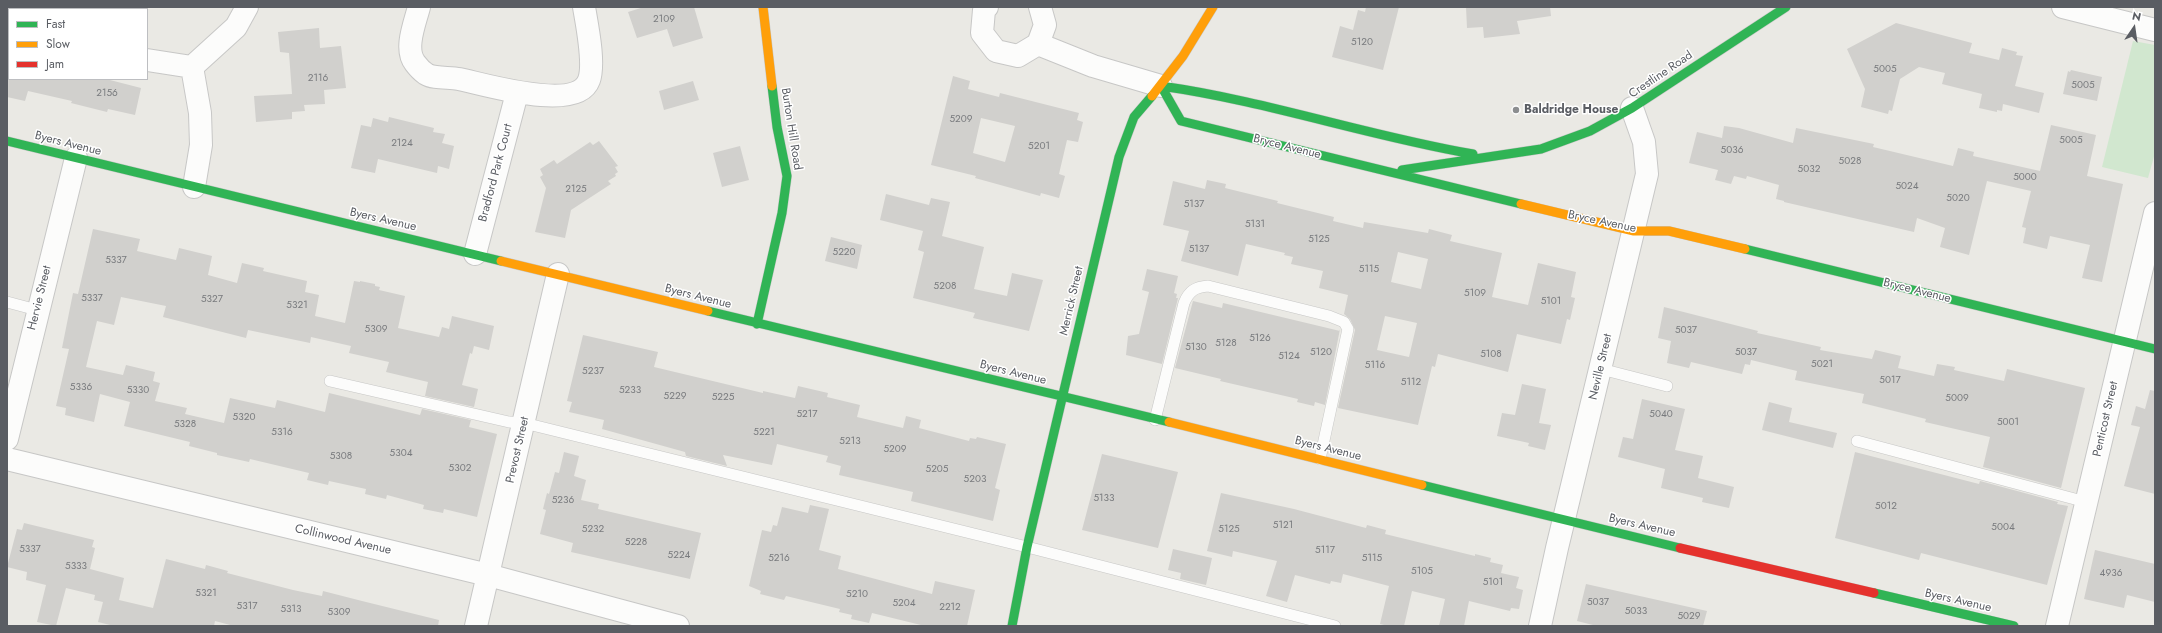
<!DOCTYPE html>
<style>
body{margin:0}
#map{position:relative;width:2162px;height:633px;overflow:hidden;background:#eae9e4;font-family:Jost,sans-serif}
canvas{display:block}
.frame{position:absolute;inset:0;border:8px solid #5a5d63;pointer-events:none}
.legend{position:absolute;left:8px;top:8px;width:140px;height:72px;box-sizing:border-box;background:#fff;border:1px solid #bdbec1;margin:0;padding:5px 7px;list-style:none;font-size:12px;color:#5a5d63}
.legend li{display:flex;align-items:center;gap:8px;height:20px}
.legend b{width:20px;border:1px solid #bdbec1}
.north{position:absolute;left:2114px;top:8px;width:40px;height:40px;-webkit-text-stroke:3px #fff;paint-order:stroke;rotate:13deg;font-size:11px;font-weight:700;line-height:16px;text-align:center;color:#5a5d63}
.north::after{content:'';display:block;margin:auto;width:14px;height:18px;background:#5a5d63;clip-path:polygon(50% 0,100% 100%,50% 72%,0 100%)}
</style>
<div id="map">
<canvas width="2162" height="633"></canvas>
<div class="frame"></div>
<ul class="legend">
<li><b style="height:5px;background:#30b455"></b>Fast</li>
<li><b style="height:5px;background:#ff9f0a"></b>Slow</li>
<li><b style="height:5px;background:#e5322d"></b>Jam</li>
</ul>
<div class="north">N</div>
</div>
<script>
const ctx = document.querySelector('canvas').getContext('2d');
ctx.lineJoin = 'round';
function paint(path, color) { ctx.fillStyle = color; ctx.fill(path, 'evenodd'); }
function trace(path, color, width, dash) { ctx.strokeStyle = color; ctx.lineWidth = width; ctx.lineCap = dash ? 'butt' : 'round'; ctx.setLineDash(dash || []); ctx.stroke(path); }
function write(font, color, halo, rows, align = 'center') {
  ctx.font = font + ' Jost,sans-serif'; ctx.lineWidth = 3; ctx.setLineDash([]); ctx.textBaseline = 'middle'; ctx.strokeStyle = halo; ctx.fillStyle = color; for (const [text, x, y, turn = 0] of rows) {
    ctx.save(); ctx.translate(x, y); ctx.rotate((+turn || 0) * Math.PI / 180); ctx.textAlign = isNaN(turn) ? turn : align; if (halo) ctx.strokeText(text, 0, 0); ctx.fillText(text, 0, 0); ctx.restore();
  }
}
paint(new Path2D(`
 M 2133,41 L 2155,45 L 2155,153 L 2148,178 L 2102,167 Z`), '#d1e7cf');
paint(new Path2D(`
 M 644,7 L 694,7 L 703,38 L 673,47 L 667,29 L 637,38 L 628,12 Z
 M 1366,7 L 1399,7 L 1383,70 L 1332,57 L 1340,26 L 1353,30 L 1358,10 L 1365,12 Z
 M 1466,7 L 1550,7 L 1551,16 L 1517,21 L 1520,34 L 1484,38 L 1483,27 L 1467,28 Z
 M 1896,23 L 1972,43 L 1969,53 L 1999,60 L 2002,48 L 2017,52 L 2016,55 L 2023,56 L 2015,86 L 2044,93 L 2039,113 L 2003,104 L 2002,111 L 1997,110 L 1997,112 L 1979,108 L 1982,94 L 1942,84 L 1945,73 L 1919,67 L 1900,79 L 1892,111 L 1889,110 L 1888,114 L 1861,107 L 1865,89 L 1847,49 Z
 M 319,28 L 320,48 L 341,46 L 346,88 L 324,90 L 325,104 L 304,105 L 305,111 L 292,112 L 292,119 L 256,122 L 254,96 L 292,94 L 289,53 L 280,52 L 278,32 Z
 M 2071,70 L 2102,77 L 2097,101 L 2063,94 L 2068,71 L 2070,72 Z
 M 953,76 L 970,81 L 968,89 L 999,97 L 1000,93 L 1079,113 L 1077,120 L 1083,122 L 1078,142 L 1067,140 L 1059,174 L 1065,176 L 1059,198 L 1041,193 L 1040,196 L 975,178 L 976,176 L 931,165 ZM 981,118 L 1015,126 L 1005,162 L 973,153 Z
 M 7,79 L 106,79 L 141,88 L 135,115 L 108,109 L 107,112 L 71,103 L 72,101 L 28,91 L 25,101 L 7,97 Z
 M 693,81 L 699,100 L 664,110 L 659,91 Z
 M 389,117 L 434,128 L 433,132 L 445,134 L 442,143 L 454,146 L 449,169 L 438,166 L 437,173 L 378,159 L 375,173 L 351,168 L 361,125 L 371,127 L 373,118 L 388,122 Z
 M 2051,125 L 2096,135 L 2087,176 L 2123,184 L 2102,282 L 2082,278 L 2090,245 L 2050,236 L 2047,249 L 2023,243 L 2026,228 L 2022,227 L 2031,191 L 1987,181 L 1969,255 L 1940,247 L 1945,228 L 1917,218 L 1914,232 L 1784,202 L 1784,201 L 1776,199 L 1779,185 L 1747,176 L 1746,179 L 1734,176 L 1731,184 L 1715,180 L 1718,170 L 1689,163 L 1697,132 L 1722,138 L 1724,126 L 1739,128 L 1793,143 L 1796,128 L 1874,144 L 1873,147 L 1953,166 L 1958,148 L 1974,152 L 1973,156 L 2040,171 Z
 M 599,141 L 618,166 L 615,167 L 618,172 L 615,174 L 616,176 L 608,181 L 611,184 L 571,210 L 565,238 L 535,232 L 546,188 L 540,177 L 543,175 L 540,169 L 554,160 L 557,164 L 590,142 L 593,145 Z
 M 740,146 L 749,180 L 722,187 L 713,153 Z
 M 1207,180 L 1226,184 L 1225,188 L 1278,201 L 1277,203 L 1334,217 L 1333,221 L 1363,228 L 1364,222 L 1428,233 L 1429,229 L 1452,235 L 1450,241 L 1502,253 L 1492,297 L 1528,305 L 1538,263 L 1576,272 L 1571,297 L 1575,298 L 1570,320 L 1567,319 L 1561,344 L 1517,334 L 1508,372 L 1438,354 L 1435,367 L 1432,366 L 1418,425 L 1338,408 L 1355,330 L 1350,319 L 1344,314 L 1348,295 L 1319,288 L 1323,271 L 1291,264 L 1293,257 L 1284,255 L 1285,253 L 1246,244 L 1238,276 L 1181,261 L 1189,231 L 1163,225 L 1173,181 L 1205,189 ZM 1398,252 L 1428,259 L 1421,289 L 1391,282 ZM 1385,316 L 1417,323 L 1409,357 L 1377,350 Z
 M 886,194 L 929,205 L 931,198 L 950,202 L 942,236 L 984,247 L 974,289 L 1007,296 L 1012,273 L 1043,280 L 1029,331 L 973,318 L 975,313 L 913,298 L 924,252 L 918,250 L 923,231 L 880,220 Z
 M 93,229 L 140,239 L 137,251 L 176,260 L 179,248 L 212,256 L 208,275 L 237,283 L 242,263 L 264,268 L 263,271 L 307,281 L 305,292 L 319,295 L 315,316 L 345,323 L 354,281 L 360,282 L 360,281 L 375,284 L 375,286 L 380,287 L 379,290 L 405,296 L 398,328 L 439,337 L 442,327 L 449,329 L 452,316 L 494,326 L 489,350 L 474,346 L 472,354 L 470,353 L 462,385 L 478,389 L 474,407 L 425,396 L 428,382 L 386,372 L 389,362 L 349,353 L 351,346 L 311,337 L 310,343 L 248,330 L 246,338 L 163,317 L 166,306 L 121,297 L 114,325 L 97,321 L 86,367 L 123,375 L 126,365 L 155,372 L 153,381 L 160,383 L 155,401 L 187,408 L 185,414 L 224,423 L 230,398 L 275,408 L 277,400 L 325,412 L 329,393 L 420,415 L 422,409 L 471,420 L 469,427 L 497,434 L 477,517 L 444,509 L 443,513 L 423,509 L 424,505 L 387,495 L 386,499 L 365,494 L 366,489 L 329,481 L 328,485 L 307,480 L 309,473 L 250,459 L 249,462 L 217,455 L 217,453 L 189,446 L 190,442 L 124,426 L 130,402 L 100,394 L 94,422 L 65,415 L 66,408 L 56,406 L 69,349 L 62,348 L 73,293 L 78,294 Z
 M 831,237 L 862,245 L 857,269 L 825,261 Z
 M 1147,269 L 1178,276 L 1174,293 L 1177,294 L 1176,298 L 1178,298 L 1162,364 L 1126,355 L 1128,336 L 1139,334 L 1149,292 L 1142,290 Z
 M 1193,301 L 1222,308 L 1223,303 L 1340,331 L 1340,329 L 1325,405 L 1315,402 L 1314,406 L 1297,402 L 1298,399 L 1220,381 L 1221,379 L 1175,368 Z
 M 1664,307 L 1758,331 L 1757,333 L 1821,347 L 1820,350 L 1872,359 L 1875,350 L 1901,356 L 1898,368 L 1934,376 L 1937,364 L 1955,367 L 1954,370 L 2004,381 L 2007,369 L 2085,388 L 2061,488 L 1983,467 L 1990,437 L 1925,422 L 1926,419 L 1862,403 L 1864,394 L 1795,380 L 1797,371 L 1751,360 L 1750,365 L 1745,364 L 1742,374 L 1691,362 L 1689,368 L 1667,363 L 1671,341 L 1658,338 Z
 M 583,335 L 658,352 L 654,367 L 763,393 L 763,391 L 795,398 L 798,386 L 828,393 L 827,397 L 860,405 L 857,417 L 903,428 L 906,416 L 921,420 L 919,428 L 969,441 L 970,438 L 976,439 L 977,437 L 1006,444 L 995,488 L 1000,490 L 993,521 L 911,501 L 913,492 L 839,475 L 841,466 L 826,462 L 828,456 L 777,444 L 772,465 L 723,455 L 727,466 L 686,456 L 685,452 L 602,429 L 604,420 L 569,412 L 572,402 L 567,401 Z
 M 1522,384 L 1546,389 L 1539,423 L 1551,425 L 1545,450 L 1528,446 L 1529,443 L 1497,436 L 1502,413 L 1515,415 Z
 M 2150,390 L 2155,391 L 2155,494 L 2124,486 L 2140,427 L 2131,425 L 2136,406 L 2145,409 Z
 M 1642,399 L 1685,409 L 1675,450 L 1703,456 L 1698,478 L 1734,487 L 1729,508 L 1702,502 L 1703,498 L 1661,488 L 1665,469 L 1618,457 L 1623,437 L 1633,439 Z
 M 1769,402 L 1792,408 L 1789,422 L 1837,433 L 1833,448 L 1762,430 Z
 M 564,452 L 579,456 L 574,476 L 586,480 L 581,500 L 599,504 L 598,509 L 701,533 L 690,579 L 571,552 L 573,543 L 540,534 L 546,510 L 543,509 L 547,493 L 549,494 L 555,472 L 559,473 Z
 M 1855,452 L 1979,484 L 1980,481 L 2058,502 L 2057,504 L 2068,506 L 2047,585 L 1921,553 L 1919,560 L 1835,538 Z
 M 1102,454 L 1178,472 L 1158,548 L 1082,530 Z
 M 1221,493 L 1294,509 L 1366,528 L 1367,525 L 1386,530 L 1385,534 L 1475,556 L 1475,554 L 1491,558 L 1490,562 L 1503,565 L 1501,573 L 1519,577 L 1516,588 L 1523,590 L 1519,609 L 1511,608 L 1510,611 L 1469,601 L 1464,626 L 1439,626 L 1445,599 L 1412,591 L 1404,626 L 1388,626 L 1380,624 L 1389,586 L 1343,574 L 1341,583 L 1331,581 L 1330,584 L 1295,575 L 1287,602 L 1266,596 L 1277,561 L 1233,551 L 1232,557 L 1207,551 Z
 M 810,505 L 829,509 L 819,550 L 841,556 L 838,569 L 932,594 L 935,581 L 975,590 L 967,626 L 925,626 L 872,613 L 869,623 L 851,619 L 852,615 L 839,612 L 840,609 L 786,596 L 784,600 L 760,594 L 761,591 L 749,586 L 762,530 L 771,532 L 773,525 L 777,526 L 782,507 L 808,513 Z
 M 24,523 L 94,540 L 92,547 L 95,548 L 90,569 L 124,578 L 119,600 L 153,608 L 166,559 L 205,569 L 206,565 L 228,571 L 227,573 L 293,590 L 322,596 L 323,591 L 362,601 L 439,620 L 438,626 L 234,626 L 215,621 L 214,626 L 114,626 L 98,622 L 103,602 L 94,600 L 95,595 L 66,588 L 56,626 L 37,622 L 46,585 L 26,580 L 27,572 L 7,567 L 17,529 L 22,530 Z
 M 1173,549 L 1212,558 L 1206,585 L 1180,579 L 1181,573 L 1168,570 Z
 M 2095,550 L 2155,564 L 2155,602 L 2127,595 L 2124,608 L 2084,599 Z
 M 1586,584 L 1707,611 L 1703,626 L 1597,626 L 1577,621 Z`), '#d1d0cd');
const lane = new Path2D(`
 M 7,302 L 37,310
 M 1601,369 L 1667,386
 M 330,381 L 509,422 L 524,423 L 1027,547 L 1335,626
 M 1155,420 L 1184,303 C 1189,291 1195,287 1208,286 L 1329,316 L 1344,322 L 1348,329 L 1320,459
 M 1857,441 L 2086,502`);
const street = new Path2D(`
 M 24,7 L 27,9
 M 419,7 C 415,23 404,49 415,63 C 418,67 423,72 426,74 C 434,79 450,77 459,79 C 484,84 577,113 589,80 C 595,63 587,25 584,7
 M 987,7 L 984,10 L 982,33 L 996,51 L 1018,56 L 1038,44 L 1045,25 L 1040,7
 M 2063,7 L 2155,30
 M 1038,44 L 1093,66 L 1161,86
 M 147,60 L 192,67
 M 194,187 L 201,145 L 200,113 L 192,67 L 236,27 L 247,7
 M 475,254 L 517,93
 M 7,439 L 76,158
 M 7,459 L 488,575 L 678,626
 M 476,626 L 558,274
 M 1540,626 L 1557,548 L 1647,174 L 1644,142 L 1632,108
 M 2057,626 L 2155,213`);
const fast = new Path2D(`
 M 1161,86 L 1181,121 L 1521,204
 M 1161,86 C 1267,101 1368,136 1473,154
 M 7,141 L 501,261
 M 1402,170 L 1541,149 L 1590,131 L 1632,108 L 1786,7
 M 1745,249 L 2155,349
 M 708,311 L 1169,422
 M 757,324 L 782,213 L 787,176 L 777,127 L 772,86
 M 1422,485 L 1680,548
 M 1874,593 L 2014,626
 M 1012,626 L 1027,547 L 1119,157 L 1134,117 L 1152,96`);
const slow = new Path2D(`
 M 763,7 L 772,86
 M 1152,96 L 1183,56 L 1213,7
 M 1521,204 L 1634,231 L 1669,231 L 1745,249
 M 501,261 L 708,311
 M 1169,422 L 1422,485`);
const jam = new Path2D(`
 M 1680,548 L 1874,593`);
trace(lane, '#c7c7c6', 12);
trace(street, '#c7c7c6', 24);
trace(fast, '#c7c7c6', 10);
trace(slow, '#c7c7c6', 10);
trace(jam, '#c7c7c6', 10);
trace(lane, '#fcfcfb', 11);
trace(street, '#fcfcfb', 22);
trace(fast, '#30b455', 9);
trace(slow, '#ff9f0a', 9);
trace(jam, '#e5322d', 9);
for (const [x, y, r, color] of [
 [1516,110,4,"#8c8e90"]
]) { const dot = new Path2D(); dot.arc(x, y, r, 0, 2 * Math.PI); ctx.fillStyle = color; ctx.fill(dot); trace(dot, '#fff', 1.5); }
write('10px', '#797b7e', null, [
 ["2109",664,20],
 ["5120",1362,43],
 ["5005",1885,70],
 ["2116",318,79],
 ["5005",2083,86],
 ["2156",107,94],
 ["5209",961,120],
 ["5005",2071,141],
 ["2124",402,144],
 ["5201",1039,147],
 ["5036",1732,151],
 ["5028",1850,162],
 ["5032",1809,170],
 ["5000",2025,178],
 ["5024",1907,187],
 ["2125",576,190],
 ["5020",1958,199],
 ["5137",1194,205],
 ["5131",1255,225],
 ["5125",1319,240],
 ["5137",1199,250],
 ["5220",844,253],
 ["5337",116,261],
 ["5115",1369,270],
 ["5208",945,287],
 ["5109",1475,294],
 ["5337",92,299],
 ["5327",212,300],
 ["5101",1551,302],
 ["5321",297,306],
 ["5309",376,330],
 ["5037",1686,331],
 ["5126",1260,339],
 ["5128",1226,344],
 ["5130",1196,348],
 ["5120",1321,353],
 ["5037",1746,353],
 ["5108",1491,355],
 ["5124",1289,357],
 ["5021",1822,365],
 ["5116",1375,366],
 ["5237",593,372],
 ["5017",1890,381],
 ["5112",1411,383],
 ["5336",81,388],
 ["5330",138,391],
 ["5233",630,391],
 ["5229",675,397],
 ["5225",723,398],
 ["5009",1957,399],
 ["5217",807,415],
 ["5040",1661,415],
 ["5320",244,418],
 ["5001",2008,423],
 ["5328",185,425],
 ["5316",282,433],
 ["5221",764,433],
 ["5213",850,442],
 ["5209",895,450],
 ["5304",401,454],
 ["5308",341,457],
 ["5302",460,469],
 ["5205",937,470],
 ["5203",975,480],
 ["5133",1104,499],
 ["5236",563,501],
 ["5012",1886,507],
 ["5121",1283,526],
 ["5004",2003,528],
 ["5232",593,530],
 ["5125",1229,530],
 ["5228",636,543],
 ["5337",30,550],
 ["5117",1325,551],
 ["5224",679,556],
 ["5216",779,559],
 ["5115",1372,559],
 ["5333",76,567],
 ["5105",1422,572],
 ["4936",2111,574],
 ["5101",1493,583],
 ["5321",206,594],
 ["5210",857,595],
 ["5037",1598,603],
 ["5204",904,604],
 ["5317",247,607],
 ["2212",950,608],
 ["5313",291,610],
 ["5033",1636,612],
 ["5309",339,613],
 ["5029",1689,617]
]);
write('12px', '#5a5d63', '#fff', [
 ["Crestline Road",1661,75,-34],
 ["Burton Hill Road",791,129,81],
 ["Byers Avenue",68,144,14],
 ["Bryce Avenue",1287,147,14],
 ["Bradford Park Court",496,173,-75],
 ["Byers Avenue",383,220,13],
 ["Bryce Avenue",1602,222,12],
 ["Bryce Avenue",1917,291,14],
 ["Byers Avenue",698,297,14],
 ["Hervie Street",40,298,-76],
 ["Merrick Street",1072,301,-77],
 ["Neville Street",1601,367,-77],
 ["Byers Avenue",1013,373,14],
 ["Penticost Street",2106,419,-77],
 ["Byers Avenue",1328,449,14],
 ["Prevost Street",518,450,-77],
 ["Byers Avenue",1642,526,13],
 ["Collinwood Avenue",343,540,13],
 ["Byers Avenue",1958,601,13]
]);
write('bold 12px', '#5a5d63', '#fff', [
 ["Baldridge House",1524,110]
], 'left');
</script>
